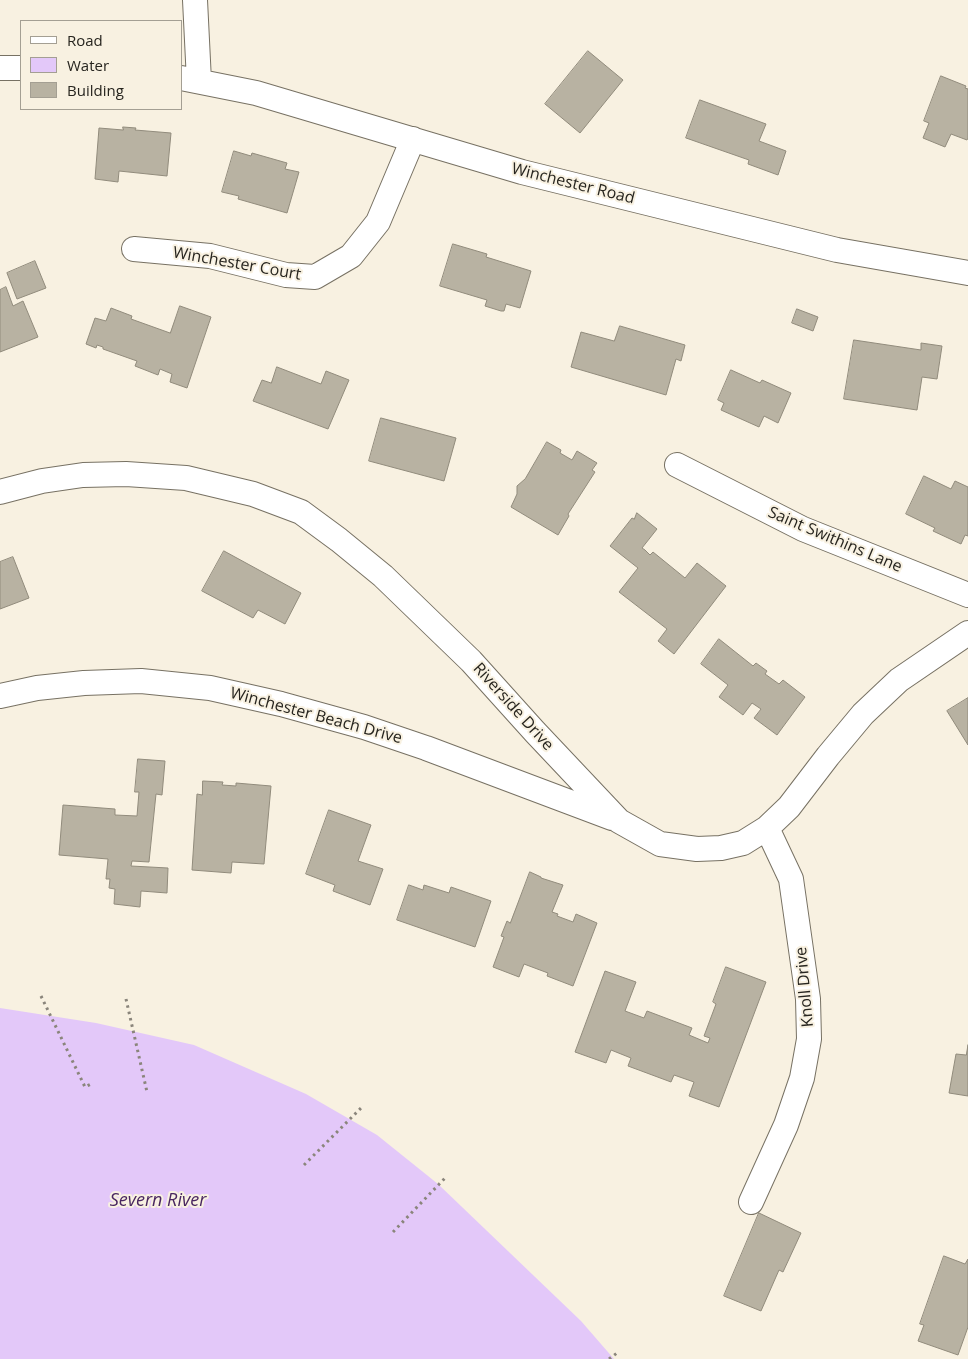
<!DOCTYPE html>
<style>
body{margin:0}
#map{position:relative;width:968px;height:1359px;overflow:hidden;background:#f8f1e1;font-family:"Open Sans",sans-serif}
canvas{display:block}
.legend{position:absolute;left:20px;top:20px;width:162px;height:90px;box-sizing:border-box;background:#f8f1e1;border:1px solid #a49f93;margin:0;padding:6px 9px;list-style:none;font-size:15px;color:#27251f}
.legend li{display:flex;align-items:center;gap:10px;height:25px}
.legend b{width:25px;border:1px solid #a49f93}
</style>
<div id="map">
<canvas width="968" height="1359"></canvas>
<ul class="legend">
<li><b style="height:6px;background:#fff"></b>Road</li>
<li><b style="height:14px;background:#e3c8f9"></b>Water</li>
<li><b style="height:14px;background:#b8b2a2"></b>Building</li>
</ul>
</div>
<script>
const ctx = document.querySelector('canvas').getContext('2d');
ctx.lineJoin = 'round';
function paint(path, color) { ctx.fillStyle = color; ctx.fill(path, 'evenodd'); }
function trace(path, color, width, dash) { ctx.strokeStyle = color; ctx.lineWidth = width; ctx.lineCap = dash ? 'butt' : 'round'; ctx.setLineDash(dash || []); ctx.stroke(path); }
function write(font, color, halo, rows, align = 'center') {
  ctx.font = font + ' "Open Sans",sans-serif'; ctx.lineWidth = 4; ctx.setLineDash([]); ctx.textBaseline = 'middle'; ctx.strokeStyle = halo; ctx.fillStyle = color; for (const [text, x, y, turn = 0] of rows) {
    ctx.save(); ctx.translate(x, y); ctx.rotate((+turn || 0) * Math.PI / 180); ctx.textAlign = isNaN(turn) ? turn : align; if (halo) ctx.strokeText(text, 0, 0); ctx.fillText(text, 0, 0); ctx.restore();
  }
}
paint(new Path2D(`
 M 0,1008 L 96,1023 L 194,1045 L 306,1094 L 377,1135 L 438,1184 L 581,1321 L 614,1359 L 0,1359 Z`), '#e3c8f9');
const building = new Path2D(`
 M 588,51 L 623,80 L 580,133 L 545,104 Z
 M 941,76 L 966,86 L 965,88 L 968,89 L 968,138 L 967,140 L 951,134 L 945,147 L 923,138 L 929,123 L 924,121 Z
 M 700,100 L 766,124 L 759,141 L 786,151 L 778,175 L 748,164 L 749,160 L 686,138 Z
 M 123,127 L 136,128 L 135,130 L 171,133 L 167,176 L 119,171 L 118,182 L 95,179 L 99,128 L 123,130 Z
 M 234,151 L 251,156 L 252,153 L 287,163 L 285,169 L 299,172 L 287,213 L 238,199 L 239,196 L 222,192 Z
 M 453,244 L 487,254 L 486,257 L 531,271 L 520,308 L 506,304 L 504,311 L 501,311 L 485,306 L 487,300 L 440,286 Z
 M 35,261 L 46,288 L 17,299 L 7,273 Z
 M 6,287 L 13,306 L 23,301 L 38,337 L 0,352 L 0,290 Z
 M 180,306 L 211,317 L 187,388 L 170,382 L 172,374 L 160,369 L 158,375 L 135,366 L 137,361 L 103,349 L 103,347 L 97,345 L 96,348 L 86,344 L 95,318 L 106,321 L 111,308 L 132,316 L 131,319 L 170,333 Z
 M 797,309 L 818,317 L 813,331 L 792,323 Z
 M 620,326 L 685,345 L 681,361 L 676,359 L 666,395 L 571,367 L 581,332 L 614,341 Z
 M 854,340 L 921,350 L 921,343 L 942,346 L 937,379 L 922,377 L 917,410 L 844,399 Z
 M 277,367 L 321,384 L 326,371 L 349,380 L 328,429 L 253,401 L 262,380 L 271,383 Z
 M 731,370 L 760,383 L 762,380 L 791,393 L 778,423 L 764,416 L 759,427 L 721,410 L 724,403 L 718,400 Z
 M 381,418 L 456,438 L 444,481 L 369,461 Z
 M 547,442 L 561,450 L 560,453 L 572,460 L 577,451 L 597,463 L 592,470 L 595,472 L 568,514 L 569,516 L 558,535 L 511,507 L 517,494 L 517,486 L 525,479 Z
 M 924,476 L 951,489 L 955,481 L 968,487 L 968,536 L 965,535 L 961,544 L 933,531 L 935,528 L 906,514 Z
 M 637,513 L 657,529 L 642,548 L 645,550 L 650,555 L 653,552 L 685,578 L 697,563 L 726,586 L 674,654 L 658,641 L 667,629 L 619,592 L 638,568 L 610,546 L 632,518 L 634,519 Z
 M 224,551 L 301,593 L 285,624 L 258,610 L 253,618 L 202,591 Z
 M 13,557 L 29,598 L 0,609 L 0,562 Z
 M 719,639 L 753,666 L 756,663 L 767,671 L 765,674 L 779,684 L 783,680 L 805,697 L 777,735 L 754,718 L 761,709 L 752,703 L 743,715 L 719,697 L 728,685 L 701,664 Z
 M 968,698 L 968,745 L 947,711 Z
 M 138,759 L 165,761 L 162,795 L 156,794 L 149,862 L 132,861 L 131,866 L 168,868 L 167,893 L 141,891 L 140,907 L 114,904 L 115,889 L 109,888 L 110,879 L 106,879 L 108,859 L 59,855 L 63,805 L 115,809 L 115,815 L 137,816 L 139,792 L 135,792 Z
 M 203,781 L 223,782 L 222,785 L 236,786 L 236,783 L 271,786 L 264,864 L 232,862 L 231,873 L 192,870 L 197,794 L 202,795 Z
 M 329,810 L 371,825 L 358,861 L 383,869 L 370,905 L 333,891 L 335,885 L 306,874 Z
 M 530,872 L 541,877 L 541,878 L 563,885 L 552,912 L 558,914 L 557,916 L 573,922 L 576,914 L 597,923 L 573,986 L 547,976 L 548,973 L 524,964 L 519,977 L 493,967 L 504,937 L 501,936 L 507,921 L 510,923 Z
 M 409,885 L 423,890 L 424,885 L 449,893 L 451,887 L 491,901 L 475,947 L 397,920 Z
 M 726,967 L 766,982 L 719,1107 L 689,1096 L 694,1082 L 674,1075 L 671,1082 L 628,1066 L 631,1058 L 611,1050 L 606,1063 L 575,1052 L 605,971 L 636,982 L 625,1011 L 644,1018 L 647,1011 L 692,1028 L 689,1035 L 708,1043 L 710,1038 L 704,1036 L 716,1004 L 713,1002 Z
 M 968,1045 L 968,1096 L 949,1093 L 956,1054 L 966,1055 Z
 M 759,1213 L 801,1233 L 783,1272 L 779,1270 L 761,1311 L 724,1296 Z
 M 944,1256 L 965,1264 L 968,1259 L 968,1327 L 958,1355 L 918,1341 L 924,1325 L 920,1324 Z`);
paint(building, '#b8b2a2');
trace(building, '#918b7c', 1);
const minor = new Path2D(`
 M 195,0 L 199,81
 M 0,68 L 21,68
 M 181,78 L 256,93 L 522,172 L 837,250 L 968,273
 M 134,249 L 210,256 L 286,275 L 315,277 L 351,256 L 378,222 L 413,139
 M 677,465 L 803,529 L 968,595
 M 0,492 L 42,481 L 83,475 L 126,474 L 186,478 L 253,494 L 301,512 L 339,540 L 383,576 L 471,661 L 535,732 L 619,821 L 660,844 L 697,849 L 721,848 L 743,843 L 767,828 L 789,807 L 828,756 L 863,714 L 899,680 L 968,633
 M 0,696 L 37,688 L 84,683 L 141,681 L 210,688 L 281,704 L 364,727 L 426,748 L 612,818
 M 751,1202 L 786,1125 L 802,1078 L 809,1039 L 808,999 L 791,879 L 767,828`);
trace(minor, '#777163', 26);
trace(new Path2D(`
 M 41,996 L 85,1087 L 93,1083
 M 126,999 L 147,1092
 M 304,1165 L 363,1106
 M 393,1232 L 447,1176
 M 609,1359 L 617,1353`), '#8a857b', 3, [2.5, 4]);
trace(minor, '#fff', 24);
write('16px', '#27251f', '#f8f1e1', [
 ["Winchester Road",573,184,14],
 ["Winchester Court",237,264,10],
 ["Saint Swithins Lane",835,540,23],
 ["Riverside Drive",513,707,48],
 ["Winchester Beach Drive",316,716,15],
 ["Knoll Drive",805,987,-95]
]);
write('italic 18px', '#492660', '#f8f1e1', [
 ["Severn River",158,1201]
]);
</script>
